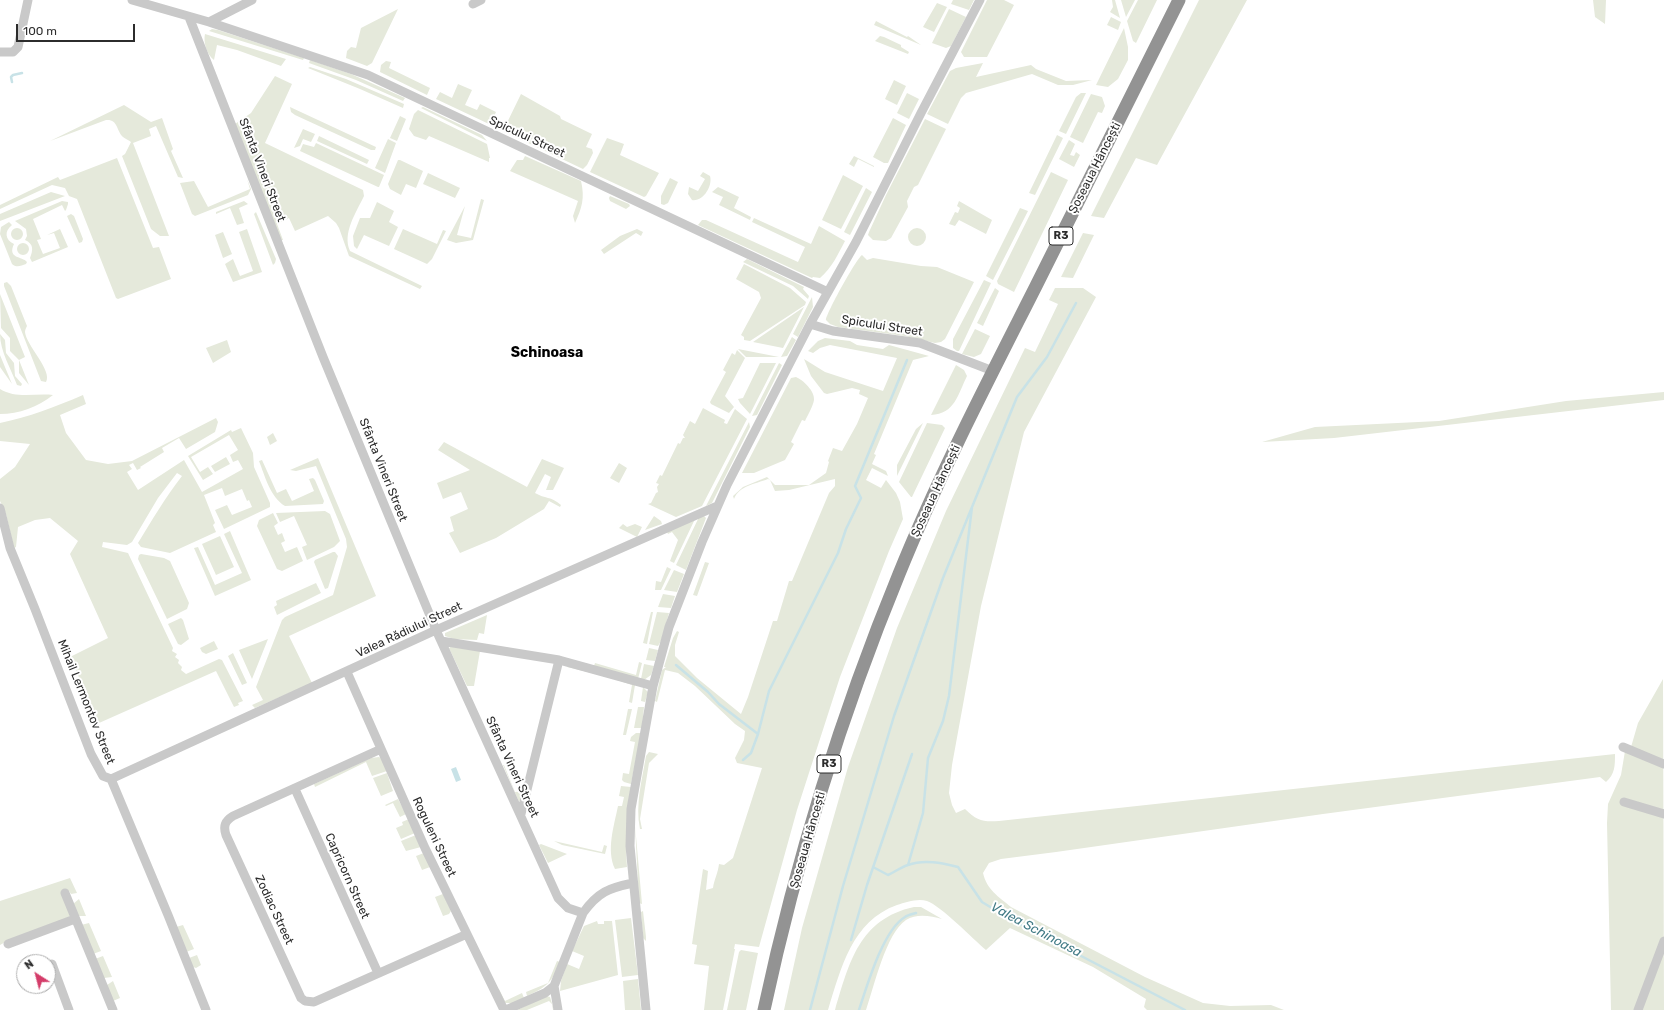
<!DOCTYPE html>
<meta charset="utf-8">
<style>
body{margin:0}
#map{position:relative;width:1664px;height:1010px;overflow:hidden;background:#fff;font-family:Rubik,sans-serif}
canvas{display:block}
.north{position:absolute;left:16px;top:954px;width:40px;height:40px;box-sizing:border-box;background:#fff;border:1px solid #ababab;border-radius:50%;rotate:324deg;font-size:11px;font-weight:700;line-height:16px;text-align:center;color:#2c2c2c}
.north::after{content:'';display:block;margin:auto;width:14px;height:18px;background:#d43d6a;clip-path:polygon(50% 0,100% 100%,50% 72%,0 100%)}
.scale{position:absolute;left:16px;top:24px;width:119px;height:18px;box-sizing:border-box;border:2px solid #2c2c2c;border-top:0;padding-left:5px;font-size:12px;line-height:14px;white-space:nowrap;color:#2c2c2c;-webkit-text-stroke:3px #fff;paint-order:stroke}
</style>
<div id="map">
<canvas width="1664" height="1010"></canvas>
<div class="north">N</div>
<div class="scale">100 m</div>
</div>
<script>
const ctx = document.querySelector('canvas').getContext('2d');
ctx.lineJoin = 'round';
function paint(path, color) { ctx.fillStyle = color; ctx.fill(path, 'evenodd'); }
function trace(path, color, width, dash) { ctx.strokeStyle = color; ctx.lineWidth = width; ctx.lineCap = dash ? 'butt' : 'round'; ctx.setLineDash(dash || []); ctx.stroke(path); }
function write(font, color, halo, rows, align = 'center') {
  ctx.font = font + ' Rubik,sans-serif'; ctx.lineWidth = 4; ctx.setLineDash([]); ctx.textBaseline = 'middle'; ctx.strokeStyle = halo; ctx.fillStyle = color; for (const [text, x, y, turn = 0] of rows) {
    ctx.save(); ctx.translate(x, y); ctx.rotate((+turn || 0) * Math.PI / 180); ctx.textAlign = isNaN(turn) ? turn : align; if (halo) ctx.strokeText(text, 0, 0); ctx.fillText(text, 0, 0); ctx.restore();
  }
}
paint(new Path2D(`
 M 953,0 L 974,0 L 969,10 L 951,4 Z
 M 987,0 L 1004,0 L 1014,5 L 987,57 L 964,57 L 961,52 Z
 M 1112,0 L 1115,0 L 1120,18 L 1110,12 L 1113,7 Z
 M 1121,0 L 1135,0 L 1126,17 Z
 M 1138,0 L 1157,0 L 1136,43 L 1133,41 L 1127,21 Z
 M 1199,0 L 1247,0 L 1157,165 L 1136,158 L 1104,218 L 1091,216 Z
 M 1593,0 L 1606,0 L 1605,24 L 1595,17 Z
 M 937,3 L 947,7 L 934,32 L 923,27 Z
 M 398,9 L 372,63 L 367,66 L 346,58 L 347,51 L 351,47 L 356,48 L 361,28 Z
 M 949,9 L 966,17 L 951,46 L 946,48 L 932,43 Z
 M 1111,17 L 1121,22 L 1118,30 L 1107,25 Z
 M 876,21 L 907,37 L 908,36 L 921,45 L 874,25 Z
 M 1124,28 L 1128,47 L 1128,60 L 1118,79 L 1108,87 L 1096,85 Z
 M 212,29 L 218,30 L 304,58 L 303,60 L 209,31 Z
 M 205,34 L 286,59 L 281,66 L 237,50 L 217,45 L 214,60 C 207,55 203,42 205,34 Z
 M 880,36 L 884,37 L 901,45 L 901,47 L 909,52 L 908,54 L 875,41 Z
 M 310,60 L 351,74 L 405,98 L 403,101 L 356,80 L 309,63 Z
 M 386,61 L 391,62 L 389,68 L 430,88 L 427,95 L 380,72 L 381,65 Z
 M 983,63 L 976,77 L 1031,65 L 1036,69 L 1066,81 L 1092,80 L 1073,85 L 1058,85 L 1032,74 L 966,93 L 961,98 L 948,124 L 927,114 L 950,71 L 956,68 Z
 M 310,67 L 346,79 L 404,104 L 403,108 L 360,89 L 308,68 Z
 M 275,76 L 292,84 L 265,143 L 363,190 L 364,196 C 356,213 342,233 350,251 L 422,286 L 420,289 L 349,256 L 339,228 L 336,223 L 328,216 L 295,231 L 289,218 L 277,224 L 283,240 L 279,241 L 235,124 L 251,113 Z
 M 894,80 L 906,86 L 897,105 L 885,99 Z
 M 458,84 L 472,90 L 465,105 L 477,110 L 480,104 L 496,112 L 491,123 L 489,124 L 436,99 L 440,92 L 452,98 Z
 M 907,93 L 919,99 L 909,119 L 897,113 Z
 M 1081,93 L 1086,93 L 1066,134 L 1059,131 L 1076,97 Z
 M 521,94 L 560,116 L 561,119 L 592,134 L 586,147 L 592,149 L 593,153 L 587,165 L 583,169 L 503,131 Z
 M 1091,94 L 1102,97 L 1105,106 L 1102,113 L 1098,112 L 1083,143 L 1070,137 Z
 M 124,105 L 151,122 L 162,118 L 173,149 L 171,151 L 183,178 L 178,177 L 156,126 L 149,129 L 151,136 L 133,143 L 169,236 L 160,236 L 151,229 L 122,156 L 125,154 L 131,142 C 129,140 125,139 123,137 C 116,130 118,119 106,120 L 50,141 Z
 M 290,107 L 376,147 L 375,150 L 371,150 L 295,115 L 291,112 Z
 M 423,107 L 482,135 L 487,141 L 421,108 Z
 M 418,110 L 487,144 L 490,158 L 489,158 L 489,162 L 429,136 L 426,140 L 414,136 L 409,129 L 414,114 Z
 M 400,116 L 406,119 L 397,141 L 390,138 Z
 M 893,118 L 906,125 L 888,163 L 884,163 L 873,157 Z
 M 925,119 L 946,129 L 918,185 L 914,187 L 907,201 L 908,207 L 891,238 L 886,241 L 873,240 L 868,235 L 869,232 L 886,195 Z
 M 303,129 L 315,134 L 311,142 L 303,139 L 300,146 L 294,148 Z
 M 1057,135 L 1063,138 L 1035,195 L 1029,193 Z
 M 319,136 L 369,160 L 367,164 L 317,141 Z
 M 607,138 L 624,144 L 620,155 L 659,173 L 646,196 L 644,197 L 590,172 Z
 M 388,139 L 396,143 L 385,173 L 375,168 Z
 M 1069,140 L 1075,144 L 1070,155 L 1074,156 L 1076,152 L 1080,155 L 1074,167 L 1059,159 Z
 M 316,143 L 384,175 L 379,187 L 378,187 L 300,151 L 303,144 L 314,147 Z
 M 525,156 L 581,181 C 585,198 582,208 575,223 L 573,216 L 578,201 L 510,171 L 517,160 L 523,160 Z
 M 854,156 L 874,166 L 874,167 L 858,159 L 854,167 L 849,164 Z
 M 117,158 L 153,248 L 159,247 L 171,279 L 118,299 L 116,298 L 77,199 L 69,196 L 65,188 L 52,185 L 0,209 L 0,205 L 58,177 L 60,180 Z
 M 398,160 L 400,160 L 423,171 L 416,188 L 406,184 L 401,195 L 390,189 L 388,184 Z
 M 703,172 L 710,176 C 713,186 703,202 692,200 L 688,194 L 689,187 L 698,191 L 705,179 L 700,176 Z
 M 1051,172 L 1068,180 L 1014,292 L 998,284 L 997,281 Z
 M 428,173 L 460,188 L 455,198 L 423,184 Z
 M 843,175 L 863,186 L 841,229 L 822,220 Z
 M 670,178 L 678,182 L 668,203 L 664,205 L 661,204 L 661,196 Z
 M 247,179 L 251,189 L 248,195 L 195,216 L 192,214 L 180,183 L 194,181 L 208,207 L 250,189 Z
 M 718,187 L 739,197 L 734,208 L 751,217 L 750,220 L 719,205 L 723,197 L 712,192 Z
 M 866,188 L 872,192 L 850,235 L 844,232 Z
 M 51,192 L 65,196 L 0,221 L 0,214 Z
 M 610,196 L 629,204 L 630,206 L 626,209 L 610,201 L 609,198 Z
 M 481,199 L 484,200 L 473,240 L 456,243 L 447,240 L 465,206 L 457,235 L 471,238 Z
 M 62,201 L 68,202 L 68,204 L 66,210 L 65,211 L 62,205 L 33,219 L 41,239 L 37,240 L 43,254 L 60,248 L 54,233 L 47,235 L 60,229 L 68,247 L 32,262 L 30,258 C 33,250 34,244 25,240 L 27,236 L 26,229 L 15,221 Z
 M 244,201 L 248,204 L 239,208 L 244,223 L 237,225 L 230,208 L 216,214 L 216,212 Z
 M 959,201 L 992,220 L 986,234 L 959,220 L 955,226 L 949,224 L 955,212 L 958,213 L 960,208 L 957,206 Z
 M 377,202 L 394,211 L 389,222 L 398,227 L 389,246 L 364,235 L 357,249 L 354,246 L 353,236 L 360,218 L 370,218 Z
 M 1020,208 L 1028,211 L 993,280 L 986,276 Z
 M 256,212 L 276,259 L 275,263 L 273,265 L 254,214 Z
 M 71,214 L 74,216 L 83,239 L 82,242 L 79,243 L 67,216 Z
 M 754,218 L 811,244 L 819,226 L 845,241 C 838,254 832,268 820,278 L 813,277 L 812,278 L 698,225 L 702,220 L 706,220 L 798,262 L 805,247 L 752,222 Z
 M 9,222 L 12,225 C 4,231 5,240 14,244 C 7,259 22,256 27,262 L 26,264 C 21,266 16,268 12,264 L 0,234 L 1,227 Z
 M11 234a6 6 0 1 1 12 0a6 6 0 1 1-12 0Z
 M908 237a9 9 0 1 1 18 0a9 9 0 1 1-18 0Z
 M 247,229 L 262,272 L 233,282 L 225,264 L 233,259 L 240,276 L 253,271 L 239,232 Z
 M 403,229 L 437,244 L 443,230 L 446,231 L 432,259 L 427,264 L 394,249 Z
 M 637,229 L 643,232 L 641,236 L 636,233 L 604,254 L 601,250 L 620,236 Z
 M 223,232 L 232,254 L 223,258 L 215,235 Z
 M 1083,233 L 1094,235 L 1073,278 L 1061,277 Z
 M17 249a6 6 0 1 1 12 0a6 6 0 1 1-12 0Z
 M 862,255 L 867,260 L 873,258 L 921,266 L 937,267 L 974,282 L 945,339 L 941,342 L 935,343 L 905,336 L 838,327 L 830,324 L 826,320 C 826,314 856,259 862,255 Z
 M 747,259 L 804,287 L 803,289 L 809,296 L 808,299 L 793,286 L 743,262 Z
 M 744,264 L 790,288 L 806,302 L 805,305 L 750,341 L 744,340 L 744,337 L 741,335 L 761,298 L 759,292 L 736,279 Z
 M 984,280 L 991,283 L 959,351 L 957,351 L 953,348 L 953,339 Z
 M 7,282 L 11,286 L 27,326 C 26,328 25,330 25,332 C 26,345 53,371 46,382 L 41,381 L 4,286 L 4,283 Z
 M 995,288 L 999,291 L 983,326 L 977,323 Z
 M 1055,288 L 1083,288 L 1096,297 L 1024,432 L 981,606 L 952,765 L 949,793 L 952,805 L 956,813 L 965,809 C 977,821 983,822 999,821 L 1615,754 C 1615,766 1615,774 1606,782 L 1600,777 L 1323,814 L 1056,852 L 1001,859 L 989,863 L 983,873 C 987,890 998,896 1011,907 L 1145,977 L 1203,1003 L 1230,1006 L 1271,1005 L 1284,1010 L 1147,1010 L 1144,1007 L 1146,999 L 1093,967 L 1010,928 L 986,950 C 973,939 941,906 927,901 C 918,898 906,902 897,905 C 852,921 841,968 828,1010 L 784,1010 L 802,928 L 848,767 L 897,628 L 946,511 L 1025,348 L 1035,352 L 1058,304 L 1049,300 Z
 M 0,294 L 25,357 L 19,360 L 29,385 L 19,373 L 19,360 L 10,351 L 10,338 L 1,328 Z
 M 812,297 L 813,307 L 798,337 L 793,334 Z
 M 804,307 L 783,348 L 753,342 Z
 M 975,329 L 990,336 L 981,354 L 974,357 L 962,354 Z
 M 0,334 L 5,340 L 6,353 L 14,363 L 15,376 L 22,384 L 21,386 L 17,385 C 11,369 0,351 0,334 Z
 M 792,337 L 796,340 L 787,356 L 781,357 Z
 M 825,338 L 850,341 L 857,345 L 883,349 L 889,345 L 929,356 L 913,360 L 874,454 L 876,455 L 872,464 L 886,471 L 888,476 L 872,468 L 866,480 L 881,488 L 886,480 L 896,493 L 900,502 L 903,519 L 889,551 L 840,677 L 797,810 L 759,947 L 735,944 L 734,949 L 735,949 L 723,1010 L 704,1010 L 709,966 L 694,964 L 697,945 L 692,944 L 703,869 L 708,871 L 706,890 L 713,888 C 714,880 718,873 719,864 L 724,865 L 733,858 L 762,768 L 737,763 L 735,758 L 744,740 L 745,731 L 735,724 L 695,686 L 678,673 L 665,670 L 657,702 L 655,701 L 662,670 L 666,667 L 664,667 L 673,638 L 677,631 L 679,632 L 675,645 L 675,656 L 697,678 L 741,714 L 748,697 L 773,621 L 777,621 L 789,581 L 792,581 L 829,493 L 835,486 L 835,479 L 789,490 L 775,491 L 770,480 L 768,479 C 755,484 739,486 734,499 L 733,496 L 743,487 L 767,477 L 775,485 L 809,485 L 826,473 L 829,462 L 828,461 L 833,448 L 842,451 L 857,424 L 868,398 L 859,394 L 860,390 L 852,388 L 827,394 L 824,393 L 811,376 L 804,359 L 825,372 L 883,391 L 897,358 L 830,345 L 820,348 L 813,353 L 808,351 L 818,341 Z
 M 227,340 L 231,352 L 213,363 L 206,348 Z
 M 738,349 L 779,357 L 746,357 Z
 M 737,350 L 745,358 L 725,396 L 734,407 L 729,413 L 711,404 L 710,402 L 726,372 L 723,370 L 732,353 L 735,355 Z
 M 0,355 L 12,384 L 0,367 Z
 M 760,363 L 776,363 L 750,414 L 740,403 L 738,399 L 743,398 Z
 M 779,363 L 782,365 L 757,415 L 752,416 Z
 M 956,365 L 964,370 L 967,376 C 958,394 955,414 931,415 Z
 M 796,377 C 803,380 815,391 814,400 C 813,406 808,415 805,421 L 802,420 L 791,442 L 794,444 L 785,460 L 754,473 L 742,473 L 791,378 Z
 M 0,389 C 16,399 35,393 53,395 C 38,407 19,414 0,414 Z
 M 1664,392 L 1664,400 L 1334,438 L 1262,442 L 1315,427 L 1439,421 L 1566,401 Z
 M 83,395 L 86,404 L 60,415 L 66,433 L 86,460 L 108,464 L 132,461 L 216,418 L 218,422 L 215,432 L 186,449 L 179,438 L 162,448 L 164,452 L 140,467 L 141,468 L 137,470 L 133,463 L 129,465 L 132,469 L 127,472 L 138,490 L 184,460 L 202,492 L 243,469 L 238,460 L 233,462 L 230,455 L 238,450 L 229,435 L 191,457 L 200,472 L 208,467 L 213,474 L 203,480 L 188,456 L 231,430 L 232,432 L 241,428 L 253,453 L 254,467 L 270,503 L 270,507 L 224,529 L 215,510 L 227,505 L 232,515 L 252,507 L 249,500 L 247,501 L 242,489 L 225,496 L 222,488 L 204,495 L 215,523 L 213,525 L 216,532 L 170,553 L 141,547 L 138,543 C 152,520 165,498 182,476 L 177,473 L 158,498 L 132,542 L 127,545 L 103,542 L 102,547 L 128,553 L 173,648 L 172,651 L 177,654 L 175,657 L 179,660 L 178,663 L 182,667 L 181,670 L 186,674 L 219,659 L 222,660 L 243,701 L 238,703 L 239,705 L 234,707 L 216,671 L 99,723 L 70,657 L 108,638 L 70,554 L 78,541 L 50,518 L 35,520 L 18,527 L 16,547 L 14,548 L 6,514 L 0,501 L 0,479 L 15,467 L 30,444 L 0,441 L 0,423 C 29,417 55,407 83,395 Z
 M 703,408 L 725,420 L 724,423 L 727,424 L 735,409 L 747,419 L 702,506 L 676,517 L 648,504 L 651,503 L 656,493 L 658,492 L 657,487 L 659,484 L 656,483 L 660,475 L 662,476 L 678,443 L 680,444 L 683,438 L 685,438 L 683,435 L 690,421 L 695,424 Z
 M 749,422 L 750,427 L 712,503 L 706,506 Z
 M 923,423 L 897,476 L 897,465 L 916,429 Z
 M 927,423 L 942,425 L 945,428 L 912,497 L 911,497 L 899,482 Z
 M 273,433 L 277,441 L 270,445 L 267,437 Z
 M 444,442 L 527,487 L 542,459 L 564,468 L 553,490 L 546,490 L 551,477 L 545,474 L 535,493 C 545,499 551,496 561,505 L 560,507 L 549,501 L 544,509 L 496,538 L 460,553 L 449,533 L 454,531 L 450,517 L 468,509 L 461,492 L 443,499 L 437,483 L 470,470 L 438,450 Z
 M 226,457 L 230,464 L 215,472 L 211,466 Z
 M 318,458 L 376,596 L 289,636 L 312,683 L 255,708 L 252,705 L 263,700 L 256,687 L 282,620 L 285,617 L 333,595 L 347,547 L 346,539 L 316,466 L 296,471 L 290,470 Z
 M 262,460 L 277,493 L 286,489 L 292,501 L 314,491 L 309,479 L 313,478 L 315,480 L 324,501 L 323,504 L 285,506 C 270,497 265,476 259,461 Z
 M 619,463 L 627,468 L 619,483 L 610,478 Z
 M 325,511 L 330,514 L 340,541 L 334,547 L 307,560 L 302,547 L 307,545 L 294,516 L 280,522 L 276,513 Z
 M 273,513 L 278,523 L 274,526 L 278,535 L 282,533 L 285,541 L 281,543 L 285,552 L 297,547 L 303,561 L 282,571 L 277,569 L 257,526 L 259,520 Z
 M 654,516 L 661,521 L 662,524 L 645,530 Z
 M 704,516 L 706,518 L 686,570 L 676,565 L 699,517 Z
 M 695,519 L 674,563 L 670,561 L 678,540 L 672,532 L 668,534 L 667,532 Z
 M 623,524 L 627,527 L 635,524 L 642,527 L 637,537 L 619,528 Z
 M 230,531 L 251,580 L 215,596 L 194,548 L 198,547 L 215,585 L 242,573 L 224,534 Z
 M 220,536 L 234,567 L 216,575 L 202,544 Z
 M 333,552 L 335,552 L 338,556 L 328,588 L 325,589 L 314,562 L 315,560 Z
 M 141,554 L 164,558 L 170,561 L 189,603 L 187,609 L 167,619 L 138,559 L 139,555 Z
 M 705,562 L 709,563 L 697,596 L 693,595 Z
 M 667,567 L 671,569 L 661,590 L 655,590 L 656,581 L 661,582 Z
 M 674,570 L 684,574 L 677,592 L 664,590 Z
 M 316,583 L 321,593 L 277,615 L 274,607 L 277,605 L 276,601 Z
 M 663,594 L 675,596 L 671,608 L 658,607 Z
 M 651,612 L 653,612 L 647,644 L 643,643 Z
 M 657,612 L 669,613 L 661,641 L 658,646 L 649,644 Z
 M 487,615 L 484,634 L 479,633 L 477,640 L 454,639 L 445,636 L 445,633 Z
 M 181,618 L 183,620 L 189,639 L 181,645 L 178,644 L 168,624 Z
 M 268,639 L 252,679 L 239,650 Z
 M 214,641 L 218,649 L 206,654 L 202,652 L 200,648 Z
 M 452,646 L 480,651 L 474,686 L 467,686 L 449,648 Z
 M 649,648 L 658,650 L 655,661 L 646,660 Z
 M 233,653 L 247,683 L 242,685 L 228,656 Z
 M 639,662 L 642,663 L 638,679 L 594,666 L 595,663 L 636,675 Z
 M 644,664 L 654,666 L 651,675 L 644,680 L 641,679 Z
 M 570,666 L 610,676 L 635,685 L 632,703 L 629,702 L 632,685 L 608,677 L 567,667 Z
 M 1663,679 L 1664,1010 L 1611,1010 L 1607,823 L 1608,804 L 1621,775 L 1625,751 L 1629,754 L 1638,723 Z
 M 643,687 L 648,692 L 645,702 L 641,701 Z
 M 638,707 L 644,707 L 642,728 L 634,728 Z
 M 628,709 L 632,709 L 626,735 L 623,735 Z
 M 636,733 L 641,733 L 631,784 L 624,782 L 622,780 L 623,773 L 629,774 L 635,742 L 630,741 L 631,737 Z
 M 649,752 L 658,754 L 649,763 L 640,819 L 642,829 L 640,829 C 635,805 642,780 646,756 Z
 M 379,757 L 382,759 L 387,771 L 372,776 L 366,762 L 315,787 L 314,784 L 371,758 Z
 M 503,765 L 504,765 L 515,792 L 524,791 L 519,802 Z
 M 387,773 L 393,791 L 381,796 L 373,778 Z
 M 621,786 L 631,787 C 627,814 625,840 627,867 L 615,869 C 606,850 614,826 618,806 L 622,806 L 624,797 L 619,796 Z
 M 398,799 L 406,814 L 400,817 L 393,803 L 386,806 L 385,805 Z
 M 409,819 L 415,833 L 401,839 L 396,828 L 403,825 L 402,822 Z
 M 635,825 L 642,904 L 639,903 Z
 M 416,835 L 421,847 L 406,851 L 401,841 Z
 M 554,841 L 602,852 L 604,845 L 607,846 L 605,854 L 562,845 Z
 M 541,844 L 567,854 L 548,863 L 539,845 Z
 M 424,853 L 430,867 L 422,870 L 416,856 Z
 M 70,878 L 77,893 L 71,894 L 69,891 L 62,894 L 70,916 L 68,918 L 9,940 L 0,945 L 0,901 Z
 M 443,894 L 451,911 L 449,914 L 443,916 L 435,897 Z
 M 79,899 L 86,916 L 77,916 L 73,904 Z
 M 914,907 L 921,907 L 942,919 C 931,916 917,913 906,920 C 886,933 874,987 866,1010 L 835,1010 C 849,963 859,919 914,907 Z
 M 643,911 L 646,937 L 646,941 L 643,938 L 641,912 Z
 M 631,918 L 638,975 L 622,977 L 615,920 Z
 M 597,921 L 598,924 L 604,924 L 604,921 L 612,921 L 618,975 L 560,991 L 561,981 L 567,964 L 579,969 L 584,956 L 572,951 L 584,926 Z
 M 89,923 L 101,951 L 93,954 L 81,925 Z
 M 183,925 L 194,949 L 186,952 L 176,927 Z
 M 741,950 L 758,953 L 746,1010 L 727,1010 L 739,952 Z
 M 197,955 L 201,965 L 196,968 L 193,967 L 189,958 Z
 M 103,956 L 112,977 L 104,978 L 95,959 Z
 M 557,961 L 560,962 C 552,982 547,987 527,996 L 526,992 L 548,983 Z
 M 638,979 L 641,1010 L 625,1010 L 623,981 Z
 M 113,981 L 120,998 L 113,1001 L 107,985 Z
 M 499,989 L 505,1001 L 522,993 L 524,998 L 514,1003 L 505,1003 L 498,990 Z
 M 547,996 L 550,997 L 554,1010 L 553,1010 L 552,1004 L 549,1001 L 527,1010 L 517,1010 Z`), '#e5e9db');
paint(new Path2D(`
 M 456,767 L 461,780 L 456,782 L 451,769 Z`), '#c8e2e7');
trace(new Path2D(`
 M 12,82 L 11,77 L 13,75 L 22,73
 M 676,665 L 708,692 L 719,704 L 758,734
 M 743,760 L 751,753 L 758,734 L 769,691 L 838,553 L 846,529 L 861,498 L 855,486 L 907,360
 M 908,865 L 923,813 L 928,758 L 943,721 L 949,696 L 972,507
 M 873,867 L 888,875 C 895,872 901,867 908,865 C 924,859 942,863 958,867 L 982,902 L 1010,919 L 1185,1010
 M 851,940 L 867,885 L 912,754
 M 810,1010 L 843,886 L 894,716 L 943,578 L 1017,397 L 1047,357 L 1076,303
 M 859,1010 C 867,986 883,930 905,917 C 908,915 913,914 916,913`), '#c8e2e7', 2.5);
trace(new Path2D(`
 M 132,0 L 209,22 L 368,75 L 828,292
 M 473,4 L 481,0
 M 189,17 L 323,357 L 436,630 L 558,898 L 568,908 L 583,913
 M 209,22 L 252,0
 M 0,52 L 13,52 L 18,47 L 28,0
 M 810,324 L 833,331 L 920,343 L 993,371
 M 0,508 L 10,548 L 35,609 L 91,754 L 103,776 L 111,779 L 168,915 L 206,1010
 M 441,641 L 559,660 L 653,686
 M 347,672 L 425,848 L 504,1010
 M 1623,747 L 1664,764
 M 381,749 L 233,816 C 225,821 223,826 226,835 L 301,998 L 305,1001 L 314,1002 L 467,934
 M 111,779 L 436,630 L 717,506
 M 295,789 L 378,973
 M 1624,802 L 1664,814
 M 521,814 L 559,660
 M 65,893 L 113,1010
 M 8,944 L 75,919
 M 52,964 L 69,1010
 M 554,986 L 558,1010
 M 506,1010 L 545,993 L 554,986 L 583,913 C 598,892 609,888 633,883
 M 646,1010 L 630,846 L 631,809 L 653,686 L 669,627 L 702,542 L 727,485 L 810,324 L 856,242 L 921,113 L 980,0
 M 1638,1010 L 1664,941`), '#c9c9c9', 9);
trace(new Path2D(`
 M 764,1010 C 796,861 841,715 899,574 C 939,475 988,381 1036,286 C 1084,191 1131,95 1179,0`), '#939393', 13);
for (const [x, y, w] of [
 [1061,236,24],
 [829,764,24]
]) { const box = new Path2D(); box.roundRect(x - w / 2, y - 9, w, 18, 3); ctx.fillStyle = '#fff'; ctx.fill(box); trace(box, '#2c2c2c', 1); }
write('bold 11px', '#2c2c2c', null, [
 ["R3",1061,236],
 ["R3",829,764]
]);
write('12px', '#2c2c2c', '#fff', [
 ["Spicului Street",527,137,25],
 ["Șoseaua Hâncești",1095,168,-63],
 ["Sfânta Vineri Street",262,170,69],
 ["Spicului Street",882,326,9],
 ["Sfânta Vineri Street",383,470,68],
 ["Șoseaua Hâncești",936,491,-65],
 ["Valea Rădiului Street",409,630,-25],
 ["Mihail Lermontov Street",86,702,68],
 ["Sfânta Vineri Street",512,767,65],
 ["Roguleni Street",434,837,65],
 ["Șoseaua Hâncești",808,840,-74],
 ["Capricorn Street",347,876,66],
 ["Zodiac Street",274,910,65]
]);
write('italic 13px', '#427b86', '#fff', [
 ["Valea Schinoasa",1036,930,28]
]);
write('bold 14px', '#000', '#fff', [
 ["Schinoasa",547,353]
]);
</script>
